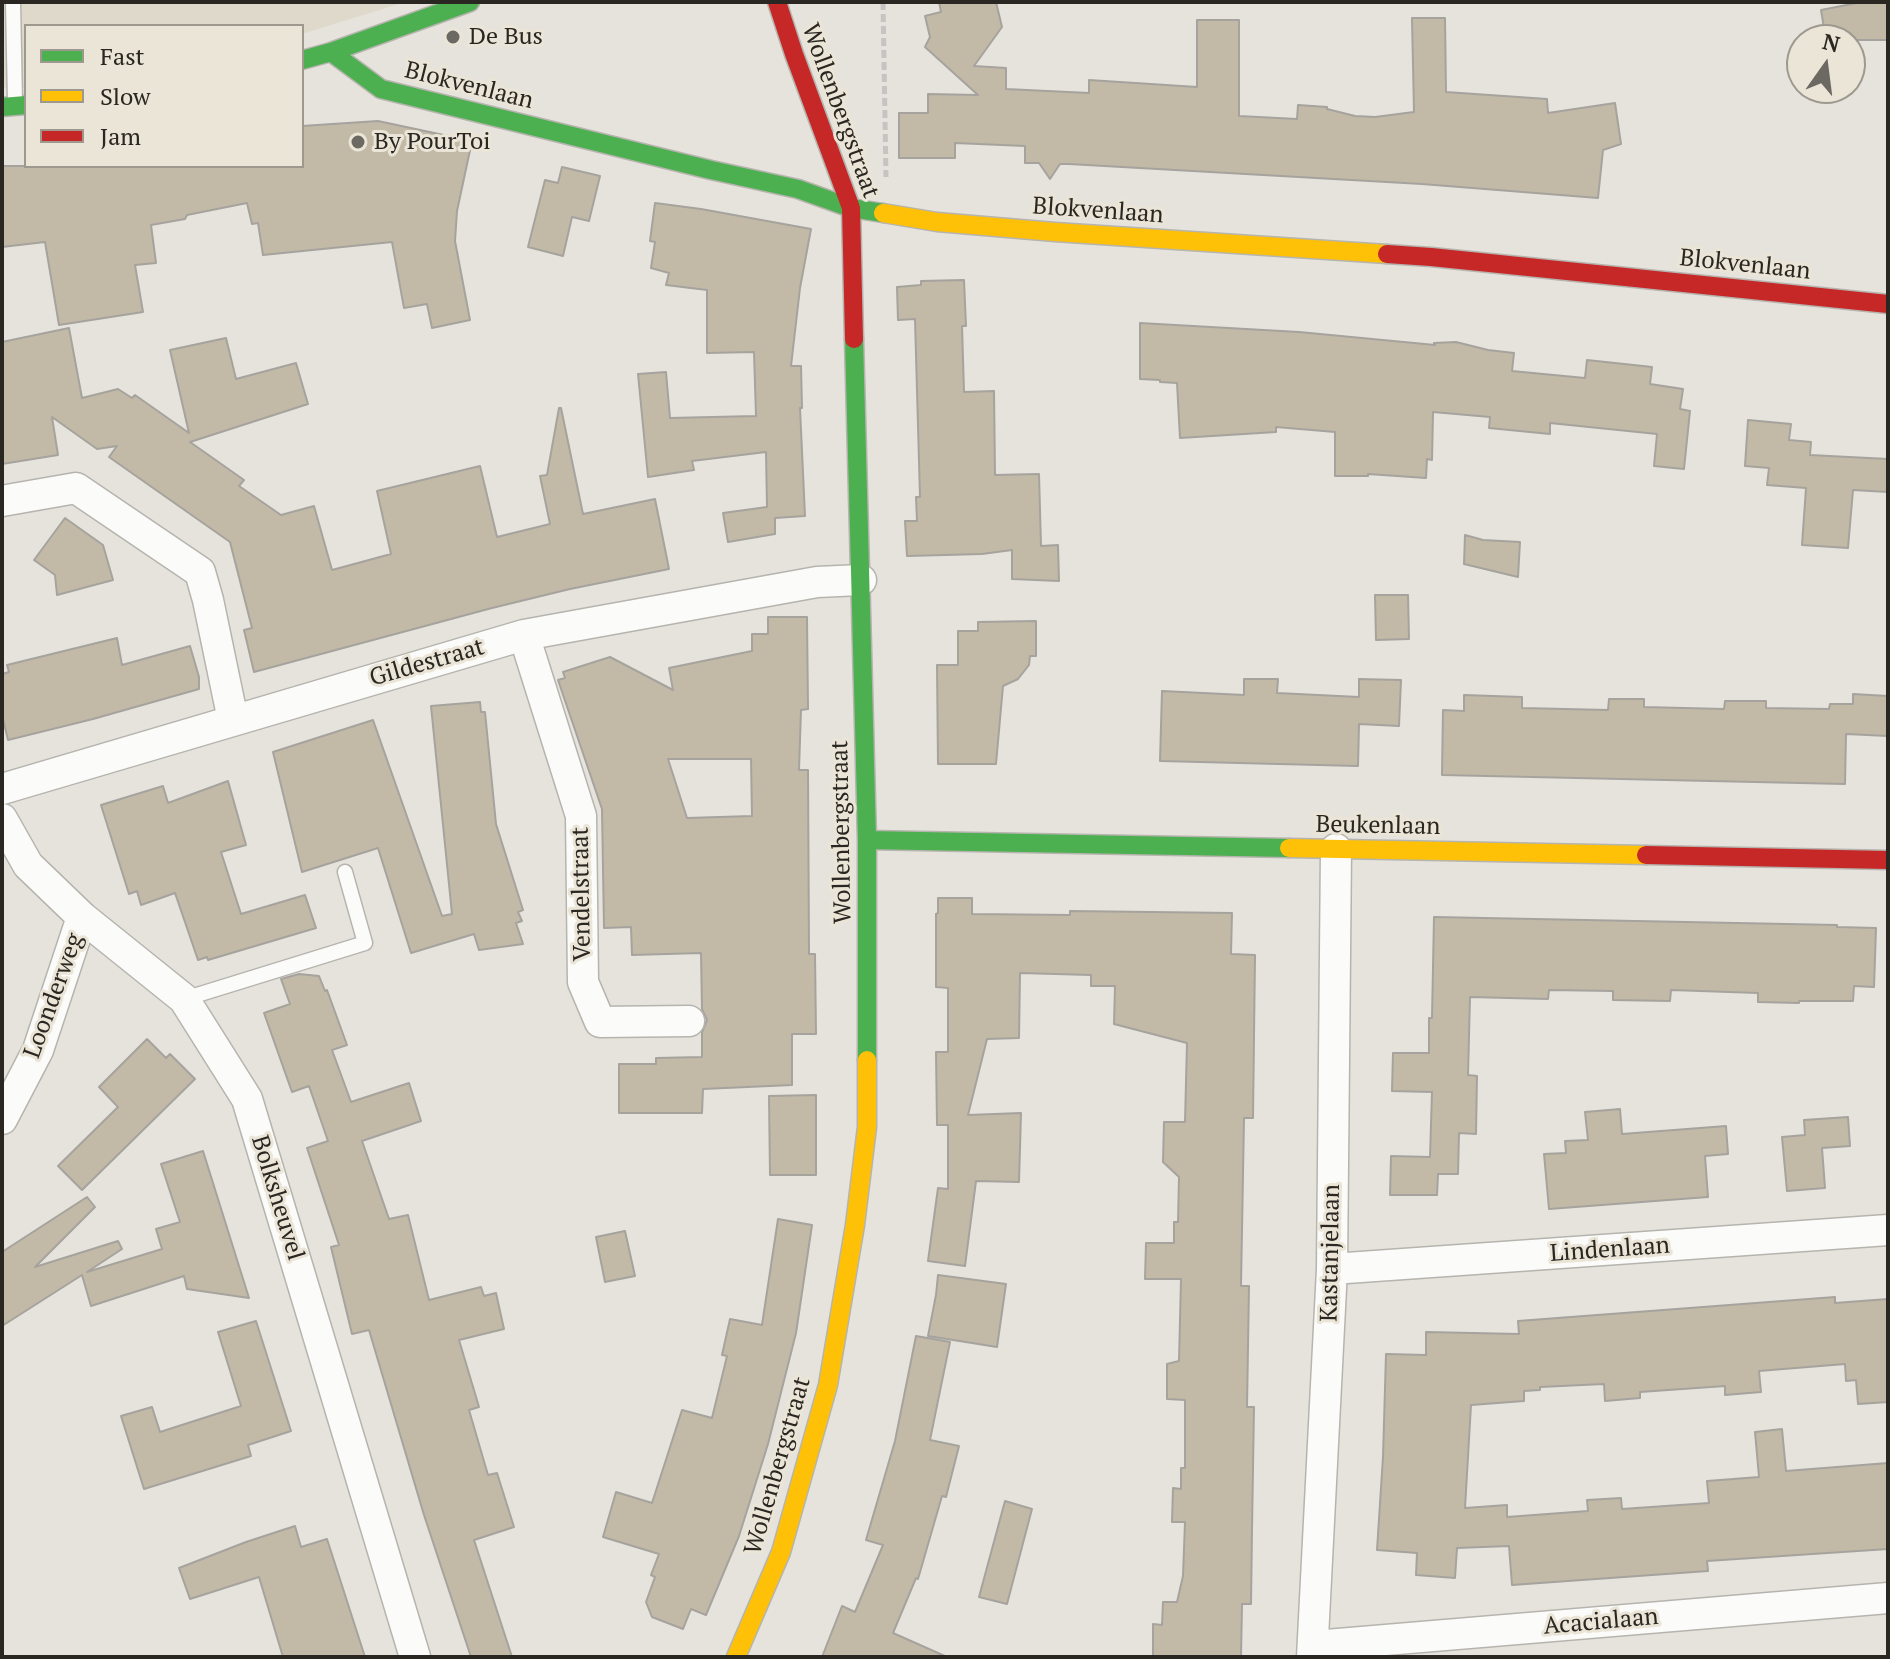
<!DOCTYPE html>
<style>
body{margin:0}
#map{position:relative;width:1890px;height:1659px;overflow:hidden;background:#e6e3dc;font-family:"PT Serif",serif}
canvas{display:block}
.frame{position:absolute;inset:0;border:4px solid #2a2722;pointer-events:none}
.legend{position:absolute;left:24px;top:24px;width:280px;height:144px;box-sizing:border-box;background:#ebe5d7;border:2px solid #9e998f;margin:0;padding:10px 14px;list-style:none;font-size:24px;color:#2a2722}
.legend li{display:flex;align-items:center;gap:16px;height:40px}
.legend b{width:40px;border:2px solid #9e998f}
.north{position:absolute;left:1786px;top:24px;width:80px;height:80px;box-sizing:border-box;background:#ebe5d7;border:2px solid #9e998f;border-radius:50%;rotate:14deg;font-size:22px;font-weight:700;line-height:32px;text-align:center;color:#2a2722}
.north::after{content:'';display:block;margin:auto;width:28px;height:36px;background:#6c6963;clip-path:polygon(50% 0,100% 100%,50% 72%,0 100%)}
</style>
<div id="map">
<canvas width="1890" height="1659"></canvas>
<div class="frame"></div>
<ul class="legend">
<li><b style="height:10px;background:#4caf50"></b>Fast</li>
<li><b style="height:10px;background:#ffc107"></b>Slow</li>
<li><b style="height:10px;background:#c62828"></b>Jam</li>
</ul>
<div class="north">N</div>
</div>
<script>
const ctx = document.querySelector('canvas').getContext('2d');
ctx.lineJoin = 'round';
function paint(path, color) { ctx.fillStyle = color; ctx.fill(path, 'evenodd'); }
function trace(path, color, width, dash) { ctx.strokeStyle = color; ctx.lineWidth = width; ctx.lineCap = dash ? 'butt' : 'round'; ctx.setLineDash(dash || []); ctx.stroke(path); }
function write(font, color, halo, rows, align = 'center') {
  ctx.font = font + ' "PT Serif",serif'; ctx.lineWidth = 6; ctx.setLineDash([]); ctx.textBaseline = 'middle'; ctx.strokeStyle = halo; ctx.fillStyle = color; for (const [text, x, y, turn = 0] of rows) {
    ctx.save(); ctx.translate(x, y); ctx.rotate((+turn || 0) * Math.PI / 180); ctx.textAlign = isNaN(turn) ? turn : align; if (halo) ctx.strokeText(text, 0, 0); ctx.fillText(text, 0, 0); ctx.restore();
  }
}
paint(new Path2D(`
 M 2,2 L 405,2 L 302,34 L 302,26 L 26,26 L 26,88 L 2,88 Z`), '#dfd9cb');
const building = new Path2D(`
 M 939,2 L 996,2 L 1002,27 L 974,66 L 1006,68 L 1006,89 L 1089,93 L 1089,80 L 1197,87 L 1197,20 L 1239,20 L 1239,116 L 1297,119 L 1298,105 L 1327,107 L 1327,109 L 1355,116 L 1375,117 L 1414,112 L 1412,18 L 1445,18 L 1446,92 L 1547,99 L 1548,113 L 1615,103 L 1621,144 L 1603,150 L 1598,198 L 1422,184 L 1069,164 L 1060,164 L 1050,179 L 1039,163 L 1025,163 L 1025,146 L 955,143 L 955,158 L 899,158 L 899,113 L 928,113 L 928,94 L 978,95 L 925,47 L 930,37 L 925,16 L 941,12 Z
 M 1862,2 L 1888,2 L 1888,40 L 1826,40 L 1821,10 Z
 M 378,121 L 472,141 L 457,211 L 455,241 L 470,320 L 432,328 L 427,304 L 404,308 L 392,242 L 263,255 L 258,223 L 252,224 L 247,203 L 187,215 L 185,219 L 151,225 L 156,263 L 135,265 L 143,312 L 59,325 L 45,242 L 2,247 L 2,166 L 302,166 L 302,126 Z
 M 562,167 L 600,176 L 589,221 L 572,217 L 563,256 L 528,247 L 545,180 L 558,183 Z
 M 655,203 L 701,209 L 811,229 L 800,288 L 791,366 L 801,366 L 802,408 L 800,408 L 805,516 L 775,518 L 775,534 L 728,542 L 723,513 L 767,507 L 766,452 L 692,461 L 694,470 L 648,477 L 638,374 L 666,372 L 670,418 L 756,416 L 754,352 L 707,353 L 707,290 L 666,285 L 669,273 L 651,268 L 655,242 L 650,241 Z
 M 964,280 L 966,326 L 962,326 L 964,392 L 994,391 L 995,475 L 1039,474 L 1041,546 L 1058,545 L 1059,581 L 1012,579 L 1012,550 L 982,554 L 907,556 L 905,521 L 917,521 L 916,497 L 920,497 L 915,319 L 898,320 L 897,287 L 921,285 L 921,281 Z
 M 1140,323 L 1299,332 L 1435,345 L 1434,343 L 1456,342 L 1488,350 L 1514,353 L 1512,371 L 1585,378 L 1587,360 L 1652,367 L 1650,384 L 1683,389 L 1680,409 L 1690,411 L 1684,469 L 1654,466 L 1657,434 L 1550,423 L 1550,434 L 1489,428 L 1490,417 L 1433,412 L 1432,460 L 1427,459 L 1426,478 L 1368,474 L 1368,476 L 1335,476 L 1335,432 L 1276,427 L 1276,432 L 1180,438 L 1177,383 L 1160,382 L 1160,380 L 1140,379 Z
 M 69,328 L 82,398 L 118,389 L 132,398 L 135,395 L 189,433 L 170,350 L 226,338 L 236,379 L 296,363 L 308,404 L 190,442 L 244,480 L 239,486 L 281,515 L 314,506 L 332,570 L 391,554 L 377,491 L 480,466 L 497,537 L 550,524 L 540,476 L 547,475 L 559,408 L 561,408 L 583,514 L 655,499 L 669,569 L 570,589 L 492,608 L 254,672 L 244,630 L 252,628 L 230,542 L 109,457 L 117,446 L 97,449 L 52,417 L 58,455 L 2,464 L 2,342 Z
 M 1748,420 L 1791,424 L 1789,440 L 1811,442 L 1810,455 L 1888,459 L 1888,492 L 1853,490 L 1848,548 L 1802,545 L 1806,488 L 1767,485 L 1769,468 L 1745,466 Z
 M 65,518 L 103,545 L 113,580 L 57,595 L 55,575 L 34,560 Z
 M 1465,535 L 1483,540 L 1520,542 L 1518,577 L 1464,564 Z
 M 1375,595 L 1408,595 L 1409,639 L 1376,640 Z
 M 768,617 L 807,617 L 808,709 L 801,710 L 799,770 L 808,770 L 809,954 L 815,954 L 816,1034 L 792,1034 L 792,1085 L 703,1089 L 702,1113 L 619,1113 L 619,1064 L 656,1064 L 656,1058 L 702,1057 L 702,1032 L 707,1020 L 702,1009 L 701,953 L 632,955 L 631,927 L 604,928 L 602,809 L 558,680 L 565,678 L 563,672 L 610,657 L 673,690 L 669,668 L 752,651 L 752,634 L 768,634 ZM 668,759 L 751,759 L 752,816 L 687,818 Z
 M 1036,621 L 1036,656 L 1030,656 L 1029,665 L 1018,679 L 1003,686 L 996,764 L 938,764 L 937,665 L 958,665 L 958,631 L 978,631 L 978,622 Z
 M 117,638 L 122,665 L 190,646 L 199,677 L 199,689 L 93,719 L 8,740 L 2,715 L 2,674 L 9,672 L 7,665 Z
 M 1244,679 L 1278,679 L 1277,693 L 1359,697 L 1359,679 L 1401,680 L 1399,726 L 1359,724 L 1358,766 L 1160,761 L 1162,691 L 1244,695 Z
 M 1853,694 L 1888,696 L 1888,736 L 1846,734 L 1845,784 L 1442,775 L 1443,710 L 1464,711 L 1464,695 L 1522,697 L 1522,708 L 1608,710 L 1609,699 L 1644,699 L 1644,707 L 1724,709 L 1725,701 L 1766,701 L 1766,708 L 1829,709 L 1830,704 L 1853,704 Z
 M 480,702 L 481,712 L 485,712 L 496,824 L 523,910 L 518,912 L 522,921 L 516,923 L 523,944 L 479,950 L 474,934 L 411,953 L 378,848 L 302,872 L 273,752 L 373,720 L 442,916 L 452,914 L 431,706 Z
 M 228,781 L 246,845 L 221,852 L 241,914 L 305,895 L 316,928 L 208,960 L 207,957 L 198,960 L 175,893 L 141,905 L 137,891 L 129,894 L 101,805 L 163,786 L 168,803 Z
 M 938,898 L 972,898 L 972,914 L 1070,915 L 1070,911 L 1232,913 L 1231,954 L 1255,955 L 1253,1118 L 1244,1118 L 1241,1286 L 1249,1286 L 1247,1407 L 1254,1407 L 1252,1529 L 1251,1604 L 1242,1604 L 1241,1657 L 1153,1657 L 1153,1624 L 1162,1625 L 1163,1602 L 1177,1602 L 1183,1576 L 1185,1522 L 1172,1522 L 1173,1488 L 1181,1489 L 1181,1468 L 1185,1468 L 1185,1400 L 1167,1399 L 1167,1364 L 1179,1361 L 1181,1279 L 1145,1279 L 1146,1243 L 1174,1243 L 1174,1222 L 1178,1222 L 1179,1177 L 1163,1162 L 1164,1122 L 1185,1122 L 1187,1043 L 1114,1024 L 1115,986 L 1091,986 L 1091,975 L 1020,973 L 1019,1038 L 987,1039 L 968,1115 L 1021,1113 L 1019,1182 L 976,1181 L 965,1266 L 928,1261 L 938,1188 L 948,1189 L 948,1125 L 937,1125 L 936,1052 L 948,1052 L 948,988 L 936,987 L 936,914 L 938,913 Z
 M 1434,917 L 1837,925 L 1837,927 L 1876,928 L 1874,987 L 1854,986 L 1853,1001 L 1799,1001 L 1799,1003 L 1758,1002 L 1758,993 L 1671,990 L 1670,1001 L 1613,1000 L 1613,991 L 1549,990 L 1548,999 L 1470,997 L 1468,1075 L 1477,1076 L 1476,1134 L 1459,1133 L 1458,1174 L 1438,1174 L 1437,1195 L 1390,1195 L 1391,1156 L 1430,1157 L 1432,1092 L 1392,1091 L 1393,1053 L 1429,1053 L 1429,1018 L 1432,1018 Z
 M 299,974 L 319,976 L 325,991 L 327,990 L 347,1045 L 332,1050 L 351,1102 L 409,1083 L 421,1121 L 362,1141 L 389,1219 L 408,1215 L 429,1300 L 481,1287 L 484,1296 L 496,1293 L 504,1329 L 459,1340 L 479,1407 L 469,1410 L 488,1475 L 497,1473 L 514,1527 L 474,1540 L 512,1657 L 471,1657 L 424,1515 L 369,1330 L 352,1334 L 331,1247 L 339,1245 L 307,1148 L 328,1141 L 309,1086 L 292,1092 L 264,1013 L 290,1004 L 281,979 Z
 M 147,1039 L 166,1058 L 170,1054 L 195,1079 L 82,1190 L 58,1166 L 118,1107 L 99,1087 Z
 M 816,1095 L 816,1175 L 770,1175 L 769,1096 Z
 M 1620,1109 L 1622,1134 L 1726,1126 L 1728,1154 L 1705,1156 L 1708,1197 L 1549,1209 L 1544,1154 L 1566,1153 L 1565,1141 L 1588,1140 L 1585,1112 Z
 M 1848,1117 L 1850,1146 L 1822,1148 L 1825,1188 L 1787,1191 L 1782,1137 L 1805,1135 L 1804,1120 Z
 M 203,1151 L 249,1298 L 187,1289 L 184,1276 L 91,1306 L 82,1275 L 2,1326 L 2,1252 L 87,1197 L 95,1207 L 35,1267 L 118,1241 L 122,1249 L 87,1272 L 162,1249 L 156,1229 L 180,1222 L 161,1164 Z
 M 778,1219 L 812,1225 L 796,1333 L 768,1444 L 739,1536 L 706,1615 L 691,1609 L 683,1629 L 652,1617 L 646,1602 L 655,1577 L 651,1575 L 659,1554 L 603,1537 L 616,1492 L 652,1503 L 682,1410 L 712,1418 L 727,1356 L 722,1355 L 730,1319 L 762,1325 Z
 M 625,1231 L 635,1276 L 605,1282 L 596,1237 Z
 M 938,1275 L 1006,1284 L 997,1347 L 928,1336 L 936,1295 Z
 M 1835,1297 L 1835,1303 L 1888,1299 L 1888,1402 L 1858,1404 L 1856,1380 L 1846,1381 L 1845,1364 L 1759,1371 L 1761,1392 L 1725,1395 L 1725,1386 L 1640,1392 L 1640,1398 L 1605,1401 L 1604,1384 L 1540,1387 L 1540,1390 L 1524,1391 L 1524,1401 L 1471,1405 L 1465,1508 L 1507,1505 L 1507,1517 L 1588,1511 L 1587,1500 L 1621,1498 L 1622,1509 L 1709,1503 L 1707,1481 L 1759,1477 L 1755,1432 L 1782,1429 L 1786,1471 L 1888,1463 L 1888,1549 L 1707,1561 L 1708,1571 L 1512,1585 L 1509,1546 L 1457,1548 L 1455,1578 L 1416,1575 L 1417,1553 L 1377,1550 L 1383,1457 L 1386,1354 L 1426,1355 L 1426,1332 L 1519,1334 L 1518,1321 Z
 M 256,1321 L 291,1431 L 248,1445 L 251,1456 L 144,1489 L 121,1416 L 152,1407 L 160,1432 L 241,1406 L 218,1332 Z
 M 916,1336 L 950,1342 L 930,1440 L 959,1446 L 946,1497 L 942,1496 L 918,1579 L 916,1578 L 893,1633 L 947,1657 L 822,1657 L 842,1606 L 855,1612 L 883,1545 L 866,1540 L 895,1441 Z
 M 1005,1501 L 1032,1509 L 1007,1604 L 979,1597 Z
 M 295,1526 L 301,1547 L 327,1539 L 365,1657 L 283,1657 L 259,1577 L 190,1599 L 179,1568 L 246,1542 Z`);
paint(building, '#c2baa7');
trace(building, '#a6a39e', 2);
const lane = new Path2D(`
 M 13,2 L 15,102
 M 184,999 L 365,943 L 345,872`);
const street = new Path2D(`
 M 2,501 L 76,488 L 200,572 L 208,600 L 233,720
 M 524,635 L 581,816 L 583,982 L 600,1022 L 689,1021
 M 2,789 L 524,635 L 817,582 L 861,580
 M 2,819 L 28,865 L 82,917 L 184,999 L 247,1099 L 415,1657
 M 2,1119 L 38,1050 L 82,917
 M 1332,1269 L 1888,1230
 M 1314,1646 L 1888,1598
 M 1312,1657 L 1332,1269 L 1336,849`);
const fast = new Path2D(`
 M 331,52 L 381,89 L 711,170 L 798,189 L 851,208 L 883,213
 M 302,60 L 331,52 L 470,2
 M 2,107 L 26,105
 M 854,339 L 867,840 L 867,1060
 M 867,840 L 1289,848`);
const slow = new Path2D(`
 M 883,213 L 937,222 L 1055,232 L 1387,254
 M 1289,848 L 1646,855
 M 736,1657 L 781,1552 L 828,1385 L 855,1225 L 867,1127 L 867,1060`);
const jam = new Path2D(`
 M 777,2 L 794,54 L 851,208 L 854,339
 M 1387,254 L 1431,257 L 1888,304
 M 1646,855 L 1888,860`);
trace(lane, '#b6b4ae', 17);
trace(street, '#b6b4ae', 33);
trace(fast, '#b6b4ae', 21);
trace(slow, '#b6b4ae', 21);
trace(jam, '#b6b4ae', 21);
trace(new Path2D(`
 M 883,2 L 886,177`), '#c5c4c2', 5, [8, 4]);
trace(lane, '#fbfbfa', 14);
trace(street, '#fbfbfa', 30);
trace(fast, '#4caf50', 18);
trace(slow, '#ffc107', 18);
trace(jam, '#c62828', 18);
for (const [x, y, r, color] of [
 [453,37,8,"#6c6963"],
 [358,142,8,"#6c6963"]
]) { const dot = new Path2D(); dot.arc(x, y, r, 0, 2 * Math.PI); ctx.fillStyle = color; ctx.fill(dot); trace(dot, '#ebe5d7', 3); }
write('24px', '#2a2722', '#ebe5d7', [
 ["De Bus",469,37],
 ["By PourToi",374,142]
], 'left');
write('24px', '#2a2722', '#ebe5d7', [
 ["Blokvenlaan",469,86,14],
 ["Wollenbergstraat",840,111,70],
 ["Blokvenlaan",1098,211,4],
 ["Blokvenlaan",1745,265,6],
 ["Gildestraat",427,663,-16],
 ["Beukenlaan",1378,826,1],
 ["Wollenbergstraat",842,832,-91],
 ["Vendelstraat",582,894,-91],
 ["Loonderweg",54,996,-70],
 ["Bolksheuvel",277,1198,73],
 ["Lindenlaan",1610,1250,-4],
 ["Kastanjelaan",1331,1253,-89],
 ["Wollenbergstraat",778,1466,-74],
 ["Acacialaan",1601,1622,-5]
]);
</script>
